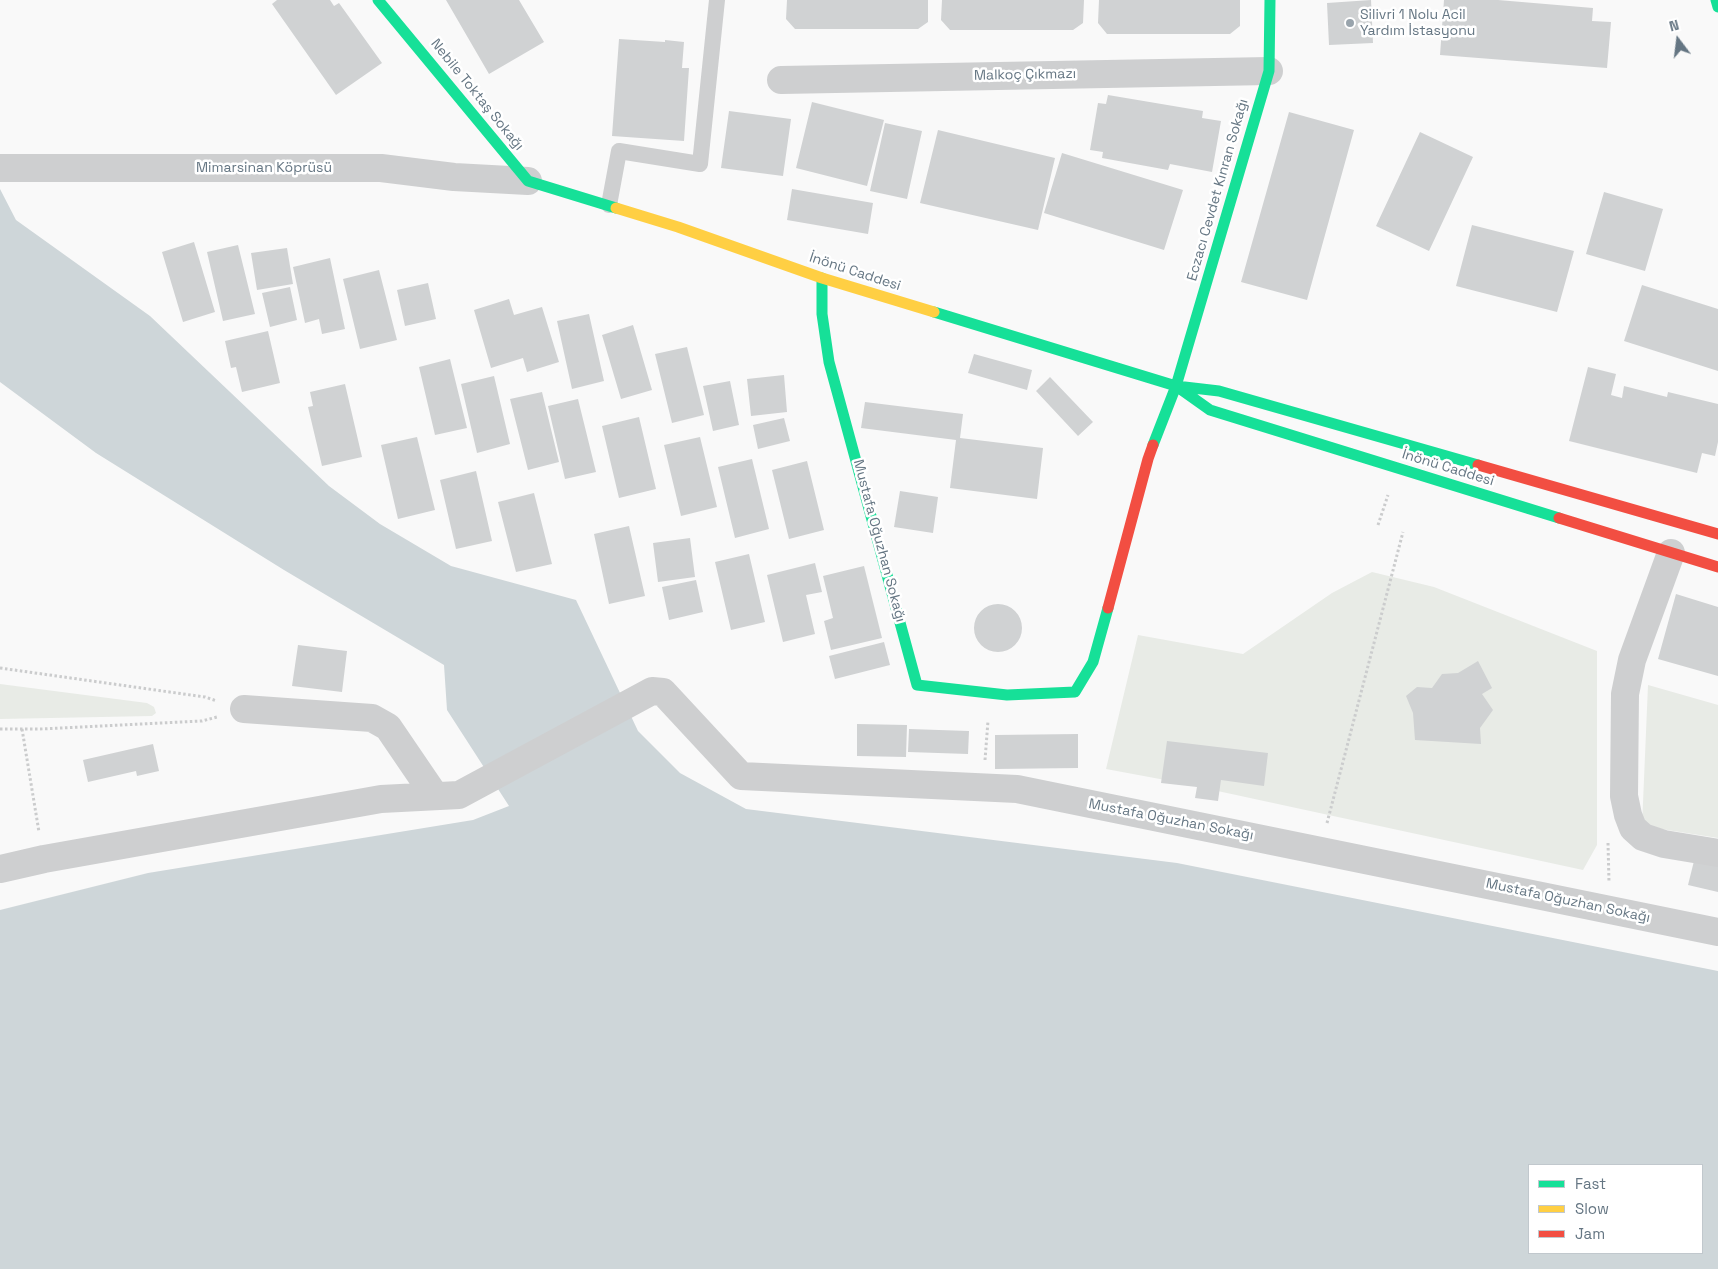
<!DOCTYPE html>
<meta charset="utf-8">
<style>
body{margin:0}
#map{position:relative;width:1718px;height:1269px;overflow:hidden;background:#f9f9f9;font-family:"Space Grotesk",sans-serif}
canvas{display:block}
.legend{position:absolute;left:1528px;top:1164px;width:175px;height:90px;box-sizing:border-box;background:#fff;border:1px solid #c1c8cd;margin:0;padding:6px 9px;list-style:none;font-size:15px;color:#657683}
.legend li{display:flex;align-items:center;gap:10px;height:25px}
.legend b{width:25px;border:1px solid #c1c8cd}
.north{position:absolute;left:1653px;top:15px;width:50px;height:50px;-webkit-text-stroke:4px #fff;paint-order:stroke;rotate:345deg;font-size:14px;font-weight:700;line-height:20px;text-align:center;color:#657683}
.north::after{content:'';display:block;margin:auto;width:18px;height:22px;background:#657683;clip-path:polygon(50% 0,100% 100%,50% 72%,0 100%)}
</style>
<div id="map">
<canvas width="1718" height="1269"></canvas>
<ul class="legend">
<li><b style="height:6px;background:#16e098"></b>Fast</li>
<li><b style="height:6px;background:#ffcf43"></b>Slow</li>
<li><b style="height:6px;background:#f24e42"></b>Jam</li>
</ul>
<div class="north">N</div>
</div>
<script>
const ctx = document.querySelector('canvas').getContext('2d');
ctx.lineJoin = 'round';
function paint(path, color) { ctx.fillStyle = color; ctx.fill(path, 'evenodd'); }
function trace(path, color, width, dash) { ctx.strokeStyle = color; ctx.lineWidth = width; ctx.lineCap = dash ? 'butt' : 'round'; ctx.setLineDash(dash || []); ctx.stroke(path); }
function write(font, color, halo, rows, align = 'center') {
  ctx.font = font + ' "Space Grotesk",sans-serif'; ctx.lineWidth = 5; ctx.setLineDash([]); ctx.textBaseline = 'middle'; ctx.strokeStyle = halo; ctx.fillStyle = color; for (const [text, x, y, turn = 0] of rows) {
    ctx.save(); ctx.translate(x, y); ctx.rotate((+turn || 0) * Math.PI / 180); ctx.textAlign = isNaN(turn) ? turn : align; if (halo) ctx.strokeText(text, 0, 0); ctx.fillText(text, 0, 0); ctx.restore();
  }
}
paint(new Path2D(`
 M 1372,572 L 1434,587 L 1597,651 L 1597,845 L 1583,870 L 1176,782 L 1106,769 L 1138,635 L 1243,654 L 1332,593 Z
 M 0,684 L 147,703 L 154,707 L 156,713 L 152,716 L 0,719 Z
 M 1648,685 L 1718,705 L 1718,838 L 1642,826 Z`), '#e8ebe6');
paint(new Path2D(`
 M 0,189 L 16,220 L 150,316 L 329,486 L 380,524 L 451,566 L 576,600 L 638,731 L 680,773 L 746,809 L 1177,863 L 1718,971 L 1718,1269 L 0,1269 L 0,910 L 148,873 L 473,820 L 509,806 L 447,710 L 444,665 L 284,570 L 96,453 L 0,382 ZM 1529,1165 L 1702,1165 L 1702,1253 L 1529,1253 Z`), '#ced6d9');
paint(new Path2D(`
 M 277,0 L 330,0 L 334,6 L 339,3 L 382,63 L 336,95 L 272,4 Z
 M 446,0 L 519,0 L 544,42 L 489,74 Z
 M 787,0 L 928,0 L 928,22 L 918,29 L 795,29 L 786,19 Z
 M 942,0 L 1084,0 L 1083,23 L 1073,30 L 950,30 L 941,20 Z
 M 1099,0 L 1240,0 L 1240,26 L 1230,34 L 1107,34 L 1098,23 Z
 M 1371,0 L 1373,43 L 1329,45 L 1327,3 Z
 M 1444,0 L 1498,0 L 1593,8 L 1592,21 L 1611,22 L 1607,68 L 1440,55 Z
 M 619,39 L 665,42 L 665,40 L 684,42 L 682,68 L 689,68 L 684,141 L 612,136 Z
 M 1108,95 L 1203,111 L 1202,118 L 1221,121 L 1212,172 L 1170,164 L 1168,170 L 1102,158 L 1103,152 L 1090,150 L 1098,103 L 1106,104 Z
 M 812,102 L 884,120 L 867,186 L 796,168 Z
 M 729,111 L 791,119 L 783,176 L 721,168 Z
 M 1289,112 L 1354,130 L 1307,300 L 1241,282 Z
 M 885,123 L 922,131 L 907,199 L 870,191 Z
 M 938,130 L 1055,158 L 1038,230 L 920,203 Z
 M 1420,132 L 1473,157 L 1429,251 L 1376,226 Z
 M 1062,153 L 1183,190 L 1164,250 L 1044,213 Z
 M 792,189 L 873,203 L 868,234 L 787,220 Z
 M 1604,192 L 1663,209 L 1645,271 L 1586,254 Z
 M 1472,225 L 1574,251 L 1557,312 L 1456,286 Z
 M 194,242 L 215,312 L 183,322 L 162,252 Z
 M 238,245 L 255,314 L 223,321 L 207,252 Z
 M 287,248 L 293,284 L 257,290 L 251,253 Z
 M 330,258 L 345,329 L 322,334 L 319,319 L 305,323 L 293,267 Z
 M 379,270 L 397,340 L 360,349 L 343,279 Z
 M 428,283 L 436,319 L 405,326 L 397,290 Z
 M 1642,285 L 1718,309 L 1718,371 L 1624,341 Z
 M 290,287 L 297,320 L 270,327 L 262,293 Z
 M 509,299 L 514,315 L 542,307 L 559,362 L 527,372 L 523,358 L 491,368 L 474,310 Z
 M 589,314 L 604,381 L 572,389 L 557,321 Z
 M 633,325 L 652,390 L 621,399 L 602,335 Z
 M 268,331 L 280,383 L 242,392 L 236,367 L 231,368 L 225,341 Z
 M 687,347 L 704,415 L 672,423 L 655,354 Z
 M 974,354 L 1032,370 L 1027,390 L 968,373 Z
 M 450,359 L 467,428 L 435,435 L 419,367 Z
 M 1588,367 L 1616,374 L 1611,395 L 1622,398 L 1624,386 L 1667,397 L 1668,392 L 1718,404 L 1718,442 L 1715,456 L 1702,453 L 1697,473 L 1569,441 Z
 M 784,375 L 787,412 L 751,416 L 747,379 Z
 M 494,376 L 510,444 L 477,453 L 461,384 Z
 M 1050,377 L 1093,422 L 1078,436 L 1036,391 Z
 M 730,381 L 739,425 L 713,431 L 703,386 Z
 M 345,384 L 362,457 L 322,466 L 308,407 L 313,406 L 310,392 Z
 M 542,392 L 559,462 L 528,470 L 510,399 Z
 M 578,399 L 596,472 L 565,479 L 548,406 Z
 M 865,402 L 963,414 L 960,438 L 1043,448 L 1037,499 L 950,488 L 956,440 L 861,428 Z
 M 639,417 L 656,489 L 619,498 L 602,426 Z
 M 784,418 L 790,441 L 758,449 L 753,425 Z
 M 417,437 L 435,510 L 398,519 L 381,445 Z
 M 700,437 L 717,507 L 681,516 L 664,445 Z
 M 752,459 L 769,529 L 735,538 L 718,467 Z
 M 807,461 L 824,530 L 789,539 L 772,470 Z
 M 476,471 L 492,541 L 456,549 L 440,480 Z
 M 900,491 L 938,497 L 933,533 L 894,527 Z
 M 534,493 L 552,564 L 516,572 L 498,502 Z
 M 629,526 L 645,596 L 609,604 L 594,534 Z
 M 690,538 L 695,577 L 658,582 L 653,543 Z
 M 749,554 L 765,622 L 731,630 L 715,562 Z
 M 815,563 L 822,592 L 806,595 L 815,634 L 783,642 L 767,575 Z
 M 864,566 L 882,638 L 831,650 L 824,621 L 833,618 L 823,576 Z
 M 696,580 L 703,612 L 669,620 L 662,587 Z
 M 1676,594 L 1718,607 L 1718,676 L 1658,659 Z
 M974 628a24 24 0 1 1 48 0a24 24 0 1 1-48 0Z
 M 884,642 L 890,665 L 835,679 L 829,656 Z
 M 298,645 L 347,651 L 342,692 L 292,686 Z
 M 1478,661 L 1492,688 L 1482,694 L 1493,710 L 1480,728 L 1481,744 L 1415,740 L 1413,713 L 1406,696 L 1417,687 L 1432,688 L 1442,674 L 1458,673 Z
 M 857,724 L 907,725 L 906,757 L 857,756 Z
 M 909,729 L 969,731 L 968,754 L 908,752 Z
 M 1078,734 L 1078,768 L 995,769 L 995,735 Z
 M 1167,741 L 1268,753 L 1264,786 L 1221,780 L 1218,801 L 1195,798 L 1197,787 L 1161,783 Z
 M 153,744 L 159,771 L 137,776 L 136,771 L 88,782 L 83,760 Z
 M 1694,861 L 1718,866 L 1718,892 L 1688,885 Z`), '#d0d2d3');
trace(new Path2D(`
 M 1378,525 L 1388,495
 M 0,668 L 205,697 L 217,701
 M 0,729 L 40,729 L 202,721 L 217,717
 M 22,729 L 39,832
 M 985,760 L 988,721
 M 1327,823 L 1403,532
 M 1608,843 L 1609,882`), '#cbcccd', 3, [2.5, 2.5]);
trace(new Path2D(`
 M 609,205 L 619,151 L 700,164 L 717,0`), '#cecfd0', 16);
trace(new Path2D(`
 M 781,80 L 1269,71
 M 0,168 L 381,168 L 454,177 L 528,181
 M 1671,553 L 1632,660 L 1625,694 L 1624,796 L 1628,815 L 1633,828 L 1643,837 L 1664,844 L 1718,853
 M 244,709 L 372,718 L 388,727 L 435,796
 M 0,869 L 44,859 L 381,799 L 459,795 L 652,691 L 663,692 L 741,776 L 1017,789 L 1718,932`), '#cecfd0', 28);
trace(new Path2D(`
 M 378,0 L 528,181 L 616,208
 M 1716,0 L 1718,7
 M 822,278 L 822,314 L 829,362 L 917,685 L 1007,695 L 1075,692 L 1093,662 L 1108,608
 M 934,312 L 1176,386 L 1219,391 L 1478,465
 M 1179,388 L 1210,410 L 1559,518
 M 1153,445 L 1176,386 L 1269,71 L 1270,0`), '#16e098', 11);
trace(new Path2D(`
 M 616,208 L 678,227 L 822,278 L 934,312`), '#ffcf43', 11);
trace(new Path2D(`
 M 1478,465 L 1718,534
 M 1559,518 L 1718,567
 M 1108,608 L 1148,459 L 1153,445`), '#f24e42', 11);
for (const [x, y, r, color] of [
 [1350,23,5,"#99a4ac"]
]) { const dot = new Path2D(); dot.arc(x, y, r, 0, 2 * Math.PI); ctx.fillStyle = color; ctx.fill(dot); trace(dot, '#fff', 2); }
write('14px', '#657683', '#fff', [
 ["Silivri 1 Nolu Acil",1360,15],
 ["Yardım İstasyonu",1360,31]
], 'left');
write('14px', '#657683', '#fff', [
 ["Malkoç Çıkmazı",1025,75,-1],
 ["Nebile Toktaş Sokağı",477,95,51],
 ["Mimarsinan Köprüsü",264,168],
 ["Eczacı Cevdet Kınran Sokağı",1218,190,-74],
 ["İnönü Caddesi",855,272,18],
 ["İnönü Caddesi",1448,468,17],
 ["Mustafa Oğuzhan Sokağı",879,541,75],
 ["Mustafa Oğuzhan Sokağı",1171,820,11],
 ["Mustafa Oğuzhan Sokağı",1568,901,12]
]);
</script>
